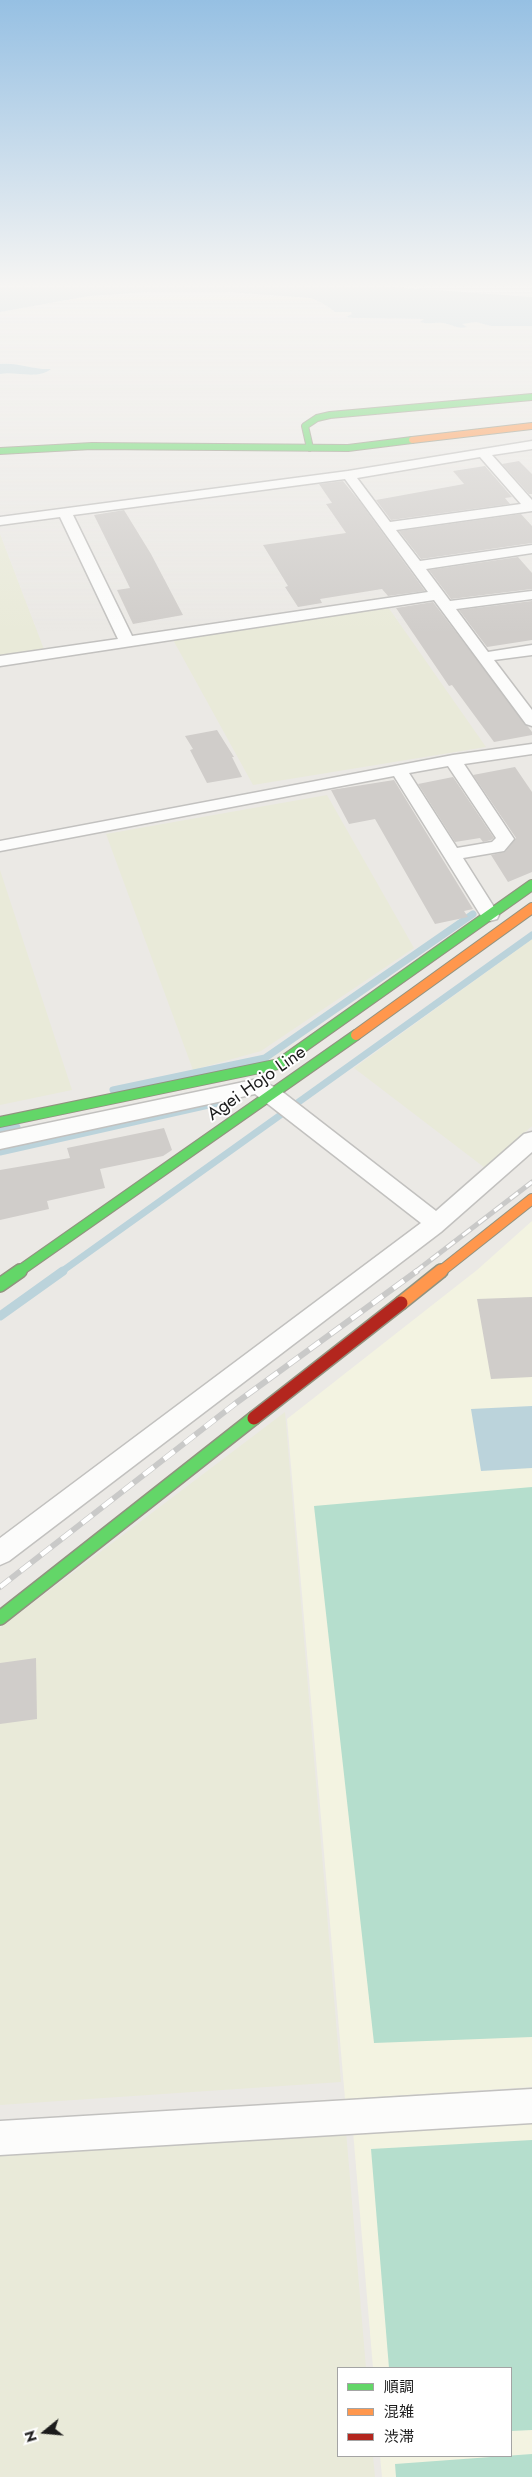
<!DOCTYPE html>
<meta charset="utf-8">
<style>
body{margin:0}
#map{position:relative;width:532px;height:2477px;overflow:hidden;background:#ebe9e5;font-family:Jost,"Noto Sans JP",sans-serif}
canvas{display:block}
.legend{position:absolute;left:337px;top:2367px;width:175px;height:90px;box-sizing:border-box;background:#fff;border:1px solid #a4a4a4;margin:0;padding:6px 9px;list-style:none;font-size:15px;color:#1c1c1c}
.legend li{display:flex;align-items:center;gap:10px;height:25px}
.legend b{width:25px;border:1px solid #a4a4a4}
.north{position:absolute;left:20px;top:2407px;width:50px;height:50px;-webkit-text-stroke:4px #fff;paint-order:stroke;rotate:253deg;font-size:14px;font-weight:700;line-height:20px;text-align:center;color:#1c1c1c}
.north::after{content:'';display:block;margin:auto;width:18px;height:22px;background:#1c1c1c;clip-path:polygon(50% 0,100% 100%,50% 72%,0 100%)}
</style>
<div id="map">
<canvas width="532" height="2477"></canvas>
<ul class="legend">
<li><b style="height:6px;background:#63d668"></b>順調</li>
<li><b style="height:6px;background:#ff974d"></b>混雑</li>
<li><b style="height:6px;background:#b3261e"></b>渋滞</li>
</ul>
<div class="north">N</div>
</div>
<script>
const ctx = document.querySelector('canvas').getContext('2d');
ctx.lineJoin = 'round';
function paint(path, color) { ctx.fillStyle = color; ctx.fill(path, 'evenodd'); }
function trace(path, color, width, dash) { ctx.strokeStyle = color; ctx.lineWidth = width; ctx.lineCap = dash ? 'butt' : 'round'; ctx.setLineDash(dash || []); ctx.stroke(path); }
function write(font, color, halo, rows, align = 'center') {
  ctx.font = font + ' Jost,sans-serif'; ctx.lineWidth = 4; ctx.setLineDash([]); ctx.textBaseline = 'middle'; ctx.strokeStyle = halo; ctx.fillStyle = color; for (const [text, x, y, turn = 0] of rows) {
    ctx.save(); ctx.translate(x, y); ctx.rotate((+turn || 0) * Math.PI / 180); ctx.textAlign = isNaN(turn) ? turn : align; if (halo) ctx.strokeText(text, 0, 0); ctx.fillText(text, 0, 0); ctx.restore();
  }
}
paint(new Path2D(`
 M 532,1221 L 532,2087 L 345,2099 L 287,1419 L 477,1270 Z
 M 532,2123 L 532,2477 L 382,2477 L 380,2456 L 511,2456 L 511,2368 L 373,2368 L 353,2131 Z`), '#f3f3e1');
paint(new Path2D(`
 M 0,534 L 45,652 L 0,660 Z
 M 388,607 L 486,747 L 253,785 L 172,638 Z
 M 327,795 L 414,948 L 261,1051 L 193,1070 L 106,834 Z
 M 0,870 L 72,1090 L 0,1105 Z
 M 532,939 L 532,1126 L 485,1168 L 354,1068 Z
 M 285,1412 L 341,2082 L 0,2105 L 0,1628 Z
 M 346,2131 L 366,2368 L 338,2368 L 338,2456 L 373,2456 L 375,2477 L 0,2477 L 0,2154 Z`), '#e9ead9');
paint(new Path2D(`
 M 532,1487 L 532,2037 L 374,2043 L 314,1506 Z
 M 532,2140 L 532,2430 L 511,2431 L 511,2368 L 389,2368 L 371,2149 Z
 M 532,2454 L 532,2477 L 396,2477 L 395,2464 Z`), '#b5decd');
paint(new Path2D(`
 M 0,287 L 391,287 L 532,297 L 532,326 L 491,326 L 476,322 L 462,324 L 467,327 C 458,329 455,326 447,324 C 438,321 429,325 420,322 L 424,319 L 353,318 L 346,317 L 352,314 L 351,312 L 335,312 C 331,308 316,299 310,298 L 228,292 L 149,292 L 89,296 L 0,312 Z
 M 0,364 C 17,362 34,370 51,369 C 38,380 15,371 0,374 Z
 M 532,1406 L 532,1468 L 481,1471 L 471,1409 Z`), '#bbd3db');
trace(new Path2D(`
 M 113,1090 L 265,1058 L 473,914
 M 0,1131 L 17,1127
 M 0,1152 L 222,1102
 M 61,1272 L 532,935`), '#bbd3db', 7);
trace(new Path2D(`
 M 0,1316 L 63,1271`), '#bbd3db', 9);
paint(new Path2D(`
 M 519,461 L 532,474 L 532,494 L 529,494 L 502,464 Z
 M 485,466 L 512,497 L 505,498 L 510,504 L 391,520 L 376,500 L 464,484 L 453,471 Z
 M 343,481 L 360,502 L 425,591 L 388,596 L 382,589 L 320,599 L 322,603 L 298,607 L 285,587 L 288,586 L 263,545 L 346,533 L 326,504 L 332,503 L 319,484 Z
 M 124,510 L 151,554 L 183,615 L 133,624 L 117,590 L 130,588 L 94,515 Z
 M 521,514 L 532,526 L 532,543 L 421,559 L 399,531 Z
 M 518,557 L 532,573 L 532,589 L 451,599 L 429,570 Z
 M 532,601 L 532,640 L 487,647 L 459,610 Z
 M 433,602 L 532,732 L 532,735 L 494,742 L 452,685 L 449,686 L 396,608 Z
 M 217,730 L 234,757 L 232,757 L 242,777 L 207,783 L 190,750 L 193,749 L 185,736 Z
 M 515,767 L 532,792 L 532,872 L 508,882 L 491,855 L 505,852 L 516,838 L 473,775 Z
 M 453,777 L 494,838 L 491,840 L 483,842 L 480,838 L 455,842 L 418,784 Z
 M 394,780 L 473,909 L 464,911 L 468,917 L 435,924 L 375,819 L 349,824 L 331,790 Z
 M 164,1128 L 172,1150 L 163,1156 L 100,1169 L 105,1188 L 47,1201 L 49,1209 L 0,1220 L 0,1170 L 70,1158 L 67,1148 Z
 M 532,1297 L 532,1377 L 491,1379 L 477,1299 Z
 M 36,1658 L 37,1719 L 0,1724 L 0,1663 Z`), '#d0cdca');
const street = new Path2D(`
 M 532,441 L 532,449 L 492,455 L 532,500 L 532,511 L 396,530 L 420,561 L 532,545 L 532,553 L 426,569 L 450,601 L 532,591 L 532,599 L 456,609 L 488,652 L 532,645 L 532,655 L 494,660 L 532,710 L 532,726 L 526,724 L 434,600 L 0,666 L 0,656 L 118,639 L 60,517 L 0,525 L 0,517 L 348,471 ZM 480,457 L 521,504 L 390,522 L 357,478 ZM 345,479 L 428,592 L 132,636 L 73,515 Z
 M 532,744 L 532,754 L 464,764 L 514,839 L 504,851 L 463,858 L 499,915 L 497,919 L 490,921 L 483,919 L 394,776 L 0,851 L 0,841 L 453,755 ZM 448,766 L 496,838 L 492,842 L 457,848 L 409,773 Z
 M 258,1079 L 280,1090 L 436,1211 L 524,1134 L 532,1132 L 532,1152 L 441,1232 L 9,1561 L 0,1565 L 0,1538 L 421,1223 L 255,1094 L 0,1149 L 0,1133 Z
 M 532,2089 L 532,2123 L 0,2155 L 0,2121 Z`);
const fastFar2 = new Path2D(`
 M 310,448 L 305,426 L 317,418 L 330,415 L 532,397
 M 0,451 L 92,446 L 348,448 L 412,440`);
const fastFar1 = new Path2D(`
 M 0,1122 L 279,1064 L 532,885
 M 18,1272 L 356,1035`);
const fast = new Path2D(`
 M 0,1285 L 20,1271
 M 0,1618 L 254,1418`);
const slowFar2 = new Path2D(`
 M 412,440 L 532,426`);
const slowFar1 = new Path2D(`
 M 356,1035 L 532,908
 M 440,1272 L 532,1199`);
const slow = new Path2D(`
 M 401,1303 L 441,1271`);
const jam = new Path2D(`
 M 254,1418 L 401,1303`);
trace(street, '#c2c1bf', 3);
trace(fastFar2, '#91927f', 8);
trace(fastFar1, '#91927f', 12);
trace(fast, '#91927f', 16);
trace(slowFar2, '#91927f', 8);
trace(slowFar1, '#91927f', 12);
trace(slow, '#91927f', 16);
trace(jam, '#91927f', 16);
paint(street, '#fcfcfb');
trace(fastFar2, '#63d668', 6);
trace(fastFar1, '#63d668', 10);
trace(fast, '#63d668', 13);
trace(slowFar2, '#ff974d', 6);
trace(slowFar1, '#ff974d', 10);
trace(slow, '#ff974d', 13);
trace(jam, '#b3261e', 13);
const railFar1 = new Path2D(`
 M 415,1272 L 532,1182`);
const rail = new Path2D(`
 M 0,1587 L 236,1403 L 417,1271`);
trace(railFar1, '#c9c9c8', 5);
trace(rail, '#c9c9c8', 6);
trace(railFar1, '#fff', 3, [10]);
trace(rail, '#fff', 4.5, [13]);
const sky = ctx.createLinearGradient(0, 0, 0, 634);
sky.addColorStop(0, '#96c0e3');
sky.addColorStop(0.45, '#f6f5f3');
sky.addColorStop(1, '#f6f5f300');
ctx.fillStyle = sky;
ctx.fillRect(0, 0, 532, 634);
write('18px', '#1c1c1c', '#fff', [
 ["Agei Hojo Line",257,1084,-35]
]);
</script>
